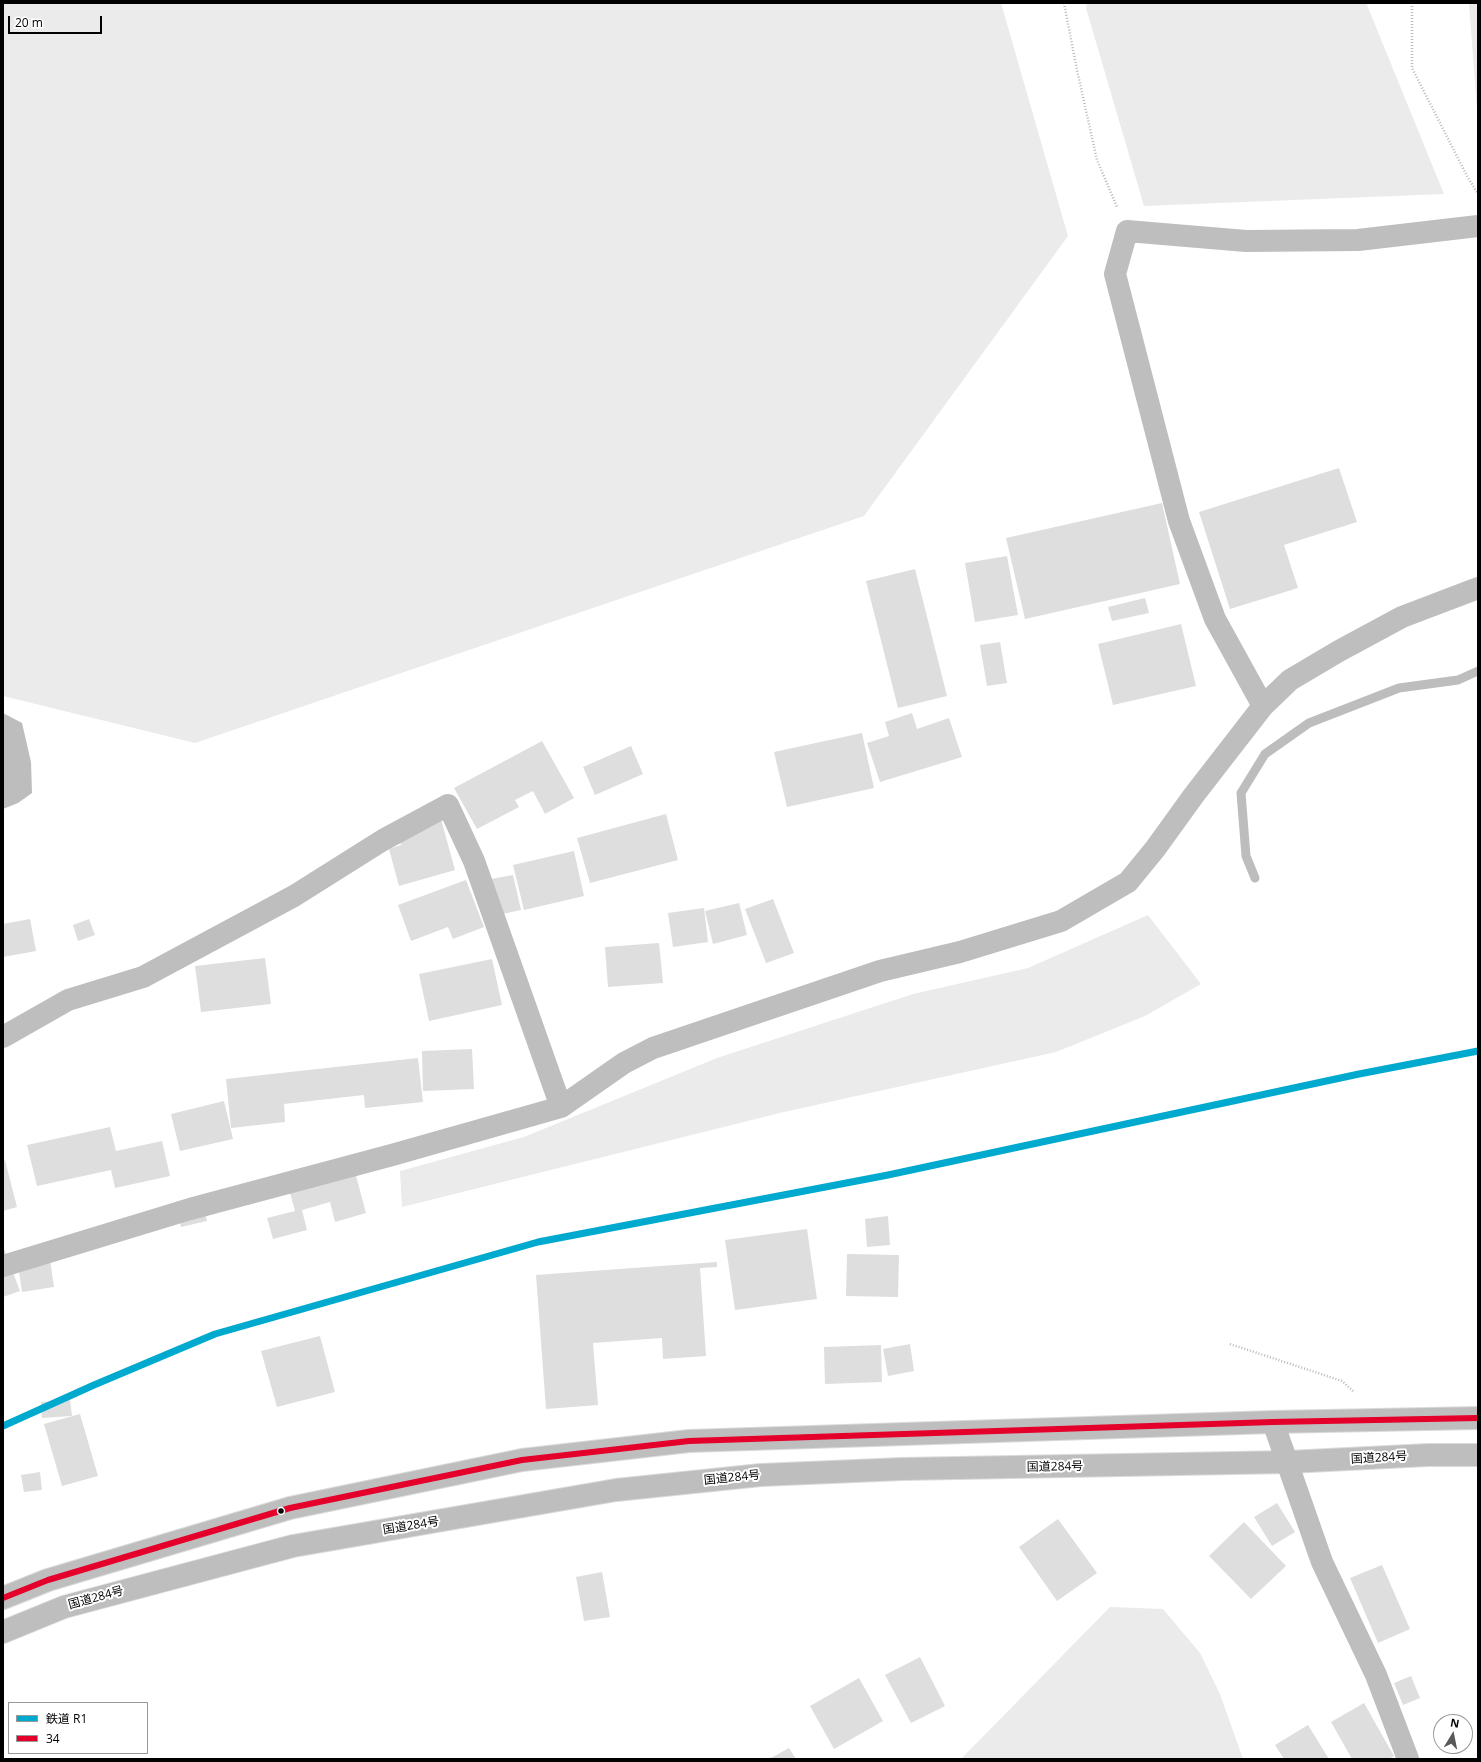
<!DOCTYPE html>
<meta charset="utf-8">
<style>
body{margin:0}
#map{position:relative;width:1481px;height:1762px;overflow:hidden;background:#fff;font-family:"Open Sans","Noto Sans JP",sans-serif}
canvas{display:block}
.frame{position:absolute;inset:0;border:4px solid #000;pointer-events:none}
.legend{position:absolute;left:8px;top:1702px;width:140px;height:52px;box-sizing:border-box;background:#fff;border:1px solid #999;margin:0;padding:5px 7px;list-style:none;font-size:12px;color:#000}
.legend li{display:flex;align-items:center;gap:8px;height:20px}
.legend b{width:20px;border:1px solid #999}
.north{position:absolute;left:1433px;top:1714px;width:40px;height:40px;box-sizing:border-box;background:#fff;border:1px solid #999;border-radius:50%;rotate:10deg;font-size:11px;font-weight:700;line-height:16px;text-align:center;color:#000}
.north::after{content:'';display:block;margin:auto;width:14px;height:18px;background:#595959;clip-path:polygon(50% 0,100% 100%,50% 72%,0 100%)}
.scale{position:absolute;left:8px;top:16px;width:94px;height:18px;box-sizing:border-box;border:2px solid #000;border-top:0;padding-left:5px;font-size:12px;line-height:14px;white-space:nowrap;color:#000;-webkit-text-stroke:3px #fff;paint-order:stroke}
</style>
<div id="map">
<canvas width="1481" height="1762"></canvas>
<div class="frame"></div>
<ul class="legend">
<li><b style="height:5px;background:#00a9ce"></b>鉄道 R1</li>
<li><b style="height:5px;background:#e4002b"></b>34</li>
</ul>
<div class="north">N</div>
<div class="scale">20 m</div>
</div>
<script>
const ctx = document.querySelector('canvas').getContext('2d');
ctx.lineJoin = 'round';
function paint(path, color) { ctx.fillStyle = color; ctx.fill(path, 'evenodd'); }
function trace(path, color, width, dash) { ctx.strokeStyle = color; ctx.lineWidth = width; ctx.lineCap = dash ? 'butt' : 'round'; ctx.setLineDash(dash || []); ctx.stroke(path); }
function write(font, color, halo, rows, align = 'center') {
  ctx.font = font + ' "Open Sans","Noto Sans JP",sans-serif'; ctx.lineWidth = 4; ctx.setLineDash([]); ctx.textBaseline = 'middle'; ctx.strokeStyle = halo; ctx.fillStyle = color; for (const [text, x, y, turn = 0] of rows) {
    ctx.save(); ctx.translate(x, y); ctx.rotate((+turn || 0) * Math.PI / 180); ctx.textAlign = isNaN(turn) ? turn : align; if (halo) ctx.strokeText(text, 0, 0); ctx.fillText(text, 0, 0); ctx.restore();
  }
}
paint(new Path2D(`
 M 3,3 L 1001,3 L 1068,236 L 864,516 L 195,743 L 3,696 Z
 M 1087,3 L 1368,3 L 1367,5 L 1444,194 L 1144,206 L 1086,8 Z
 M 1478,3 L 1478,123 L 1469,4 Z
 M 1148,915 L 1201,984 L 1145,1016 L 1056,1052 L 784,1112 L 402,1207 L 400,1171 L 524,1137 L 717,1058 L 913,994 L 1028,968 Z
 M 1110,1607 L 1163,1609 L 1200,1653 L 1220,1694 L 1243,1759 L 961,1759 Z`), '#ebebeb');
paint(new Path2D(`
 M 3,713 L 22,723 L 31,762 L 32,793 L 18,803 L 3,809 Z`), '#bdbdbd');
trace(new Path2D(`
 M 1255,878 L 1246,856 L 1241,793 L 1265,754 L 1309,723 L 1399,688 L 1458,680 L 1478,671`), '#bdbdbd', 9);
paint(new Path2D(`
 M 1339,468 L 1357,522 L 1284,545 L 1298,588 L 1230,609 L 1199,512 Z
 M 1162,503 L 1180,584 L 1025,619 L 1006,538 Z
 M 1007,556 L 1018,615 L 975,622 L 965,563 Z
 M 915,569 L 947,696 L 898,708 L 866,581 Z
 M 1145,598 L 1149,613 L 1112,621 L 1108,607 Z
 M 1181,624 L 1196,686 L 1113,705 L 1098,644 Z
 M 1000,642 L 1007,683 L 987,686 L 980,645 Z
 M 912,713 L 917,729 L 949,718 L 962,757 L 880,782 L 867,743 L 889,736 L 885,722 Z
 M 862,733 L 874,788 L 787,807 L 774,752 Z
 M 542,741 L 574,798 L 545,814 L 533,791 L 515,800 L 519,807 L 477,829 L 454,788 Z
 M 631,746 L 643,774 L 595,795 L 583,767 Z
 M 666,814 L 678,860 L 590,883 L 577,838 Z
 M 441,819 L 455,870 L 399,886 L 389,849 L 401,845 L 397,831 Z
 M 574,851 L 584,896 L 524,910 L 513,865 Z
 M 513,875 L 521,910 L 498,915 L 491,879 Z
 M 466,880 L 484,927 L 453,939 L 448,927 L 411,941 L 398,905 Z
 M 773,899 L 794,953 L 766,963 L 745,909 Z
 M 739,903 L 747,935 L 713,944 L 705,911 Z
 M 704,908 L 708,942 L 673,947 L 668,913 Z
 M 30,919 L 36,951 L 3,957 L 3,924 Z
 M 89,919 L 95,935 L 78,941 L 73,925 Z
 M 659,943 L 663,983 L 608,987 L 605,947 Z
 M 265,958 L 271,1004 L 201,1012 L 195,966 Z
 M 492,959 L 502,1005 L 429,1021 L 419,974 Z
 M 472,1049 L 474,1089 L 423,1091 L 422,1051 Z
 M 418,1058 L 423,1102 L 365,1108 L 364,1095 L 284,1104 L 285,1122 L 231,1128 L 226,1079 Z
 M 224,1101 L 233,1139 L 180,1151 L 171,1114 Z
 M 110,1127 L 116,1151 L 162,1141 L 170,1176 L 115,1188 L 111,1170 L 37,1186 L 27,1145 Z
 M 351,1157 L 366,1213 L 335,1222 L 330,1202 L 302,1210 L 307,1230 L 273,1239 L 267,1218 L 295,1211 L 285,1175 Z
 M 5,1160 L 17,1207 L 3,1211 L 3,1161 Z
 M 201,1196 L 207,1221 L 181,1227 L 175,1202 Z
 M 888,1216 L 890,1245 L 867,1247 L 865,1219 Z
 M 807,1229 L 817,1299 L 735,1310 L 725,1240 Z
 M 3,1246 L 20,1291 L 3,1297 Z
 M 48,1246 L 54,1287 L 22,1292 L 16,1251 Z
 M 847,1254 L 899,1255 L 898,1297 L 846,1296 Z
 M 717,1262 L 717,1267 L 700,1268 L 706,1356 L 663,1359 L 662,1338 L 593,1343 L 598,1405 L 546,1409 L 536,1275 Z
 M 320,1336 L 335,1392 L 277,1407 L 261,1351 Z
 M 910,1344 L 914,1371 L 888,1376 L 883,1349 Z
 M 881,1345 L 882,1382 L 825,1384 L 824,1347 Z
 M 70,1400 L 72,1416 L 42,1418 L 41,1402 Z
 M 80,1414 L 98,1476 L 62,1486 L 44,1424 Z
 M 40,1472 L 42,1490 L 24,1492 L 21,1475 Z
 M 1277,1503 L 1295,1532 L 1272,1546 L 1254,1517 Z
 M 1058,1519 L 1097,1573 L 1057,1601 L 1019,1547 Z
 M 1244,1522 L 1286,1566 L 1251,1599 L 1209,1556 Z
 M 1382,1565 L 1410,1629 L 1378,1643 L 1350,1578 Z
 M 602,1572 L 610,1617 L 584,1621 L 576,1577 Z
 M 920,1657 L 945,1706 L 911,1723 L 885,1675 Z
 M 1411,1676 L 1420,1698 L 1403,1705 L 1394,1683 Z
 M 859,1678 L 883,1721 L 834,1749 L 810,1706 Z
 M 1364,1703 L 1394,1756 L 1389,1759 L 1352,1759 L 1331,1722 Z
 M 1308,1725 L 1329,1759 L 1284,1759 L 1275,1745 Z
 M 789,1748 L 796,1759 L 769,1759 Z`), '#dedede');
const highway = new Path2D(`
 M 3,1598 L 48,1580 L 290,1508 L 522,1460 L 689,1441 L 1273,1422 L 1478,1418
 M 3,1632 L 64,1607 L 293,1546 L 616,1490 L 761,1475 L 902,1469 L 1288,1462 L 1428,1455 L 1478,1455`);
trace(highway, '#dbdbdb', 24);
trace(new Path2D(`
 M 1064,3 L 1077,70 L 1097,160 L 1117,207
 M 1412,3 L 1412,68 L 1467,176 L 1478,194
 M 1230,1344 L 1342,1381 L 1354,1392`), '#b9b9b9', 2.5, [1, 2]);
trace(new Path2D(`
 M 1263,706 L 1215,619 L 1179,521 L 1115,274 L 1127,231 L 1246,241 L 1358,240 L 1478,226
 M 3,1037 L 68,1000 L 143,977 L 294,896 L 383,840 L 448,805 L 474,861 L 561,1107
 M 3,1266 L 190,1209 L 392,1155 L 561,1107 L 624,1063 L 653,1048 L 880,971 L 960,952 L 1061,921 L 1128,882 L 1155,849 L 1194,795 L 1263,706 L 1290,680 L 1339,651 L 1402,617 L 1478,588
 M 1273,1422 L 1322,1562 L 1376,1675 L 1408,1759`), '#bebebe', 22);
trace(highway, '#bebebe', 22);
trace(new Path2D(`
 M 3,1598 L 48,1580 L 290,1508 L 522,1460 L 689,1441 L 1273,1422 L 1478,1418`), '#e4002b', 6);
trace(new Path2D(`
 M 3,1426 L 94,1385 L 215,1334 L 538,1242 L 888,1175 L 1359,1074 L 1478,1051`), '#00a9ce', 7);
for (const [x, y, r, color] of [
 [281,1511,3.5,"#000"]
]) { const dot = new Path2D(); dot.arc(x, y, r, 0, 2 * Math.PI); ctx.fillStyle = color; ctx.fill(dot); trace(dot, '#fff', 1.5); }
write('12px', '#000', '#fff', [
 ["国道284号",1379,1458,-3],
 ["国道284号",1055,1467,-1],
 ["国道284号",732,1478,-6],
 ["国道284号",411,1526,-9],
 ["国道284号",96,1598,-15]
]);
</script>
